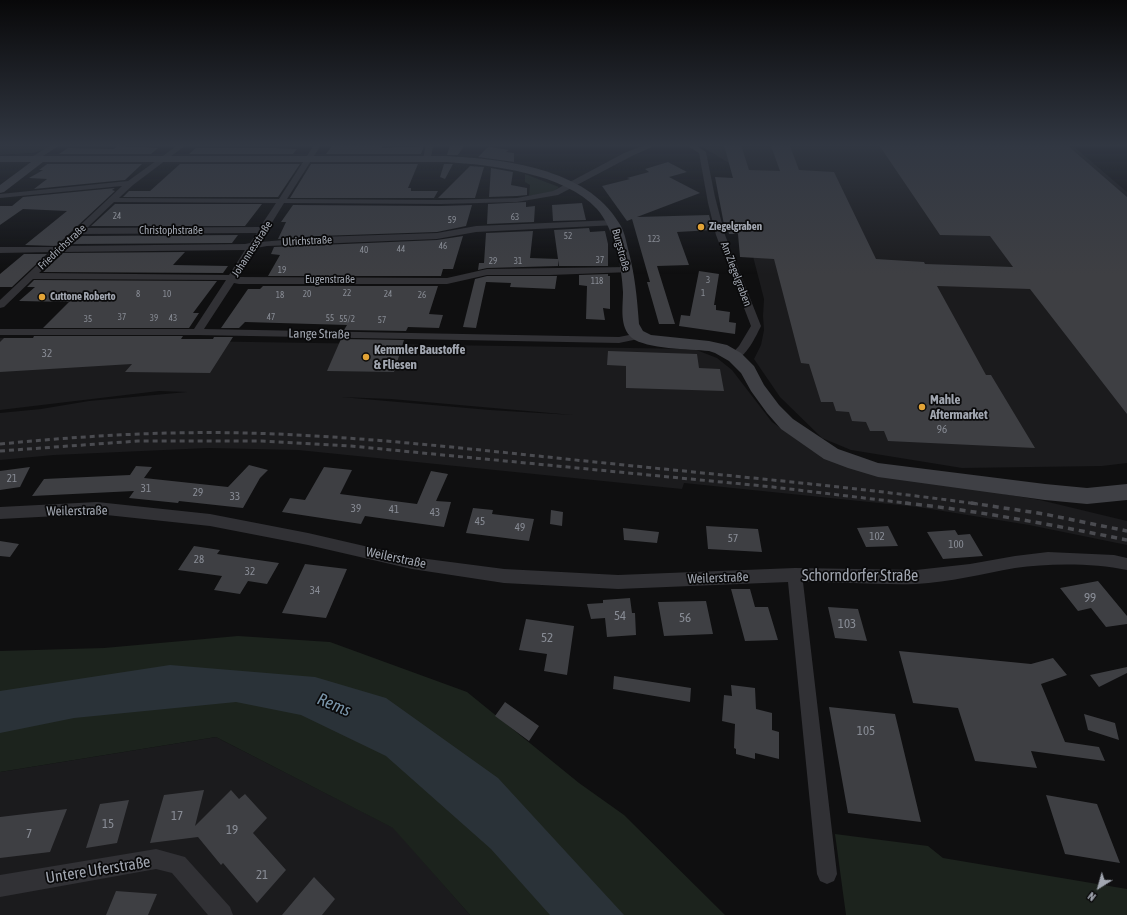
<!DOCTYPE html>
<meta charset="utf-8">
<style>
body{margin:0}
#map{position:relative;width:1127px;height:915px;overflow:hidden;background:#0f0f10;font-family:"Asap Condensed",sans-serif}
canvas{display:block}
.north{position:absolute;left:1079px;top:867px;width:40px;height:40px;-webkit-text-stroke:3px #0a0a0b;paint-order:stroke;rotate:217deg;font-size:11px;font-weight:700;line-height:16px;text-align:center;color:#a1a6b0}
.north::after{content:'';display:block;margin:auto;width:14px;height:18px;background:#a1a6b0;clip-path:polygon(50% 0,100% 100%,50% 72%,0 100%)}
</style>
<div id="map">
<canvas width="1127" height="915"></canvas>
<div class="north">N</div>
</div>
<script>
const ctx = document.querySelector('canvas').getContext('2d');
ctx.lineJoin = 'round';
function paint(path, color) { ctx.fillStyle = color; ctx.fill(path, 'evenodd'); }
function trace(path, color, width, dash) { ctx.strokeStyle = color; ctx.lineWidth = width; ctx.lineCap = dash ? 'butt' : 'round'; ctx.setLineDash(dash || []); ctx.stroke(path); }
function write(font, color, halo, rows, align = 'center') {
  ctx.font = font + ' "Asap Condensed",sans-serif'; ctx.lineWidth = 3.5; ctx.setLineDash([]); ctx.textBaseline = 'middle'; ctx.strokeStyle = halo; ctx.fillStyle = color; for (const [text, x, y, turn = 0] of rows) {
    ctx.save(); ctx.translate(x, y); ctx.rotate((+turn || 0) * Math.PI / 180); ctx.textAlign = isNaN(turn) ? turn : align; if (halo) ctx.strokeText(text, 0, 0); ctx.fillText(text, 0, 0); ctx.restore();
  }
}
paint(new Path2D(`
 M 0,145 L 49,145 L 45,149 L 33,153 L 0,155 Z
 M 699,145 L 1072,145 L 1127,192 L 1127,463 L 1102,466 L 962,468 L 851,450 L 822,438 L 780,397 L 754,359 L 761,345 L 764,330 L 763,316 L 764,299 L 729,163 Z
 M 0,338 L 694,349 L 717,358 L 732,370 L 772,422 L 813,451 L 1004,494 L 1040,500 L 1127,521 L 1127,545 L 1029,525 L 918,507 L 684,483 L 682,489 L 298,450 L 208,448 L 54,455 L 0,460 L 0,413 L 41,409 L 89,401 L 187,392 L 159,391 L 0,410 ZM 341,397 L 391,399 L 573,415 L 490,410 Z
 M 216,737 L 394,828 L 470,915 L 0,915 L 0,772 Z`), '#1b1b1d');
paint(new Path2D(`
 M 525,174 L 559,187 L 553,192 L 529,196 L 530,185 L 525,182 Z
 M 238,636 L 330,642 L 467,692 L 579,783 L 624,815 L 725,915 L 470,915 L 393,828 L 216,737 L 0,772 L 0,651 L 104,648 Z
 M 835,834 L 928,846 L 943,858 L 1127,889 L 1127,915 L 846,915 Z`), '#1c231d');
paint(new Path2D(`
 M 170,665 L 315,677 L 386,698 L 498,778 L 624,915 L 550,915 L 491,849 L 386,756 L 301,715 L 236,702 L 74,718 L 0,733 L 0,691 Z`), '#2a3238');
paint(new Path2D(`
 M 450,145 L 464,146 L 458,155 L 447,155 Z
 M 490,145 L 490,147 L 509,150 L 506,152 L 514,153 L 514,162 L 478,157 Z
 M 724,145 L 741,145 L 749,170 L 780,171 L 771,146 L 790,146 L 799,170 L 834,172 L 876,259 L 924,262 L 925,264 L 1013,267 L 990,236 L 940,235 L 879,145 L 1067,145 L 1127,197 L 1127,414 L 1030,289 L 937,286 L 986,375 L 991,375 L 1035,448 L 888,441 L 884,431 L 870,431 L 866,422 L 852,421 L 849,412 L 836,411 L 833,402 L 821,402 L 809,364 L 801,363 L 774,259 L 740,257 L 738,234 L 729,234 L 728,230 L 725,230 L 715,177 L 733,178 Z
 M 117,146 L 158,148 L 151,154 L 59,154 L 68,148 L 114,149 Z
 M 332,146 L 382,146 L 382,148 L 424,146 L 421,154 L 326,154 Z
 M 196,148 L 274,148 L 297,149 L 293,154 L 189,154 Z
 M 668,162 L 687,172 L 669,177 L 700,193 L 637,217 L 709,215 L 713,230 L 677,232 L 689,265 L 657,266 L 675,324 L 659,324 L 647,282 L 650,282 L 632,219 L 627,221 L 602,186 L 630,179 L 627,178 L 649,172 L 645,169 Z
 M 47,164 L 142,164 L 125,180 L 34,189 L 47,179 L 29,178 L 43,170 L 39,170 Z
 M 180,164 L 300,164 L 278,197 L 123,197 L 129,191 L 150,191 Z
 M 311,164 L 418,164 L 408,188 L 411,188 L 411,191 L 438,191 L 434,198 L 290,198 Z
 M 444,164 L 453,164 L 445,179 L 440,177 Z
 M 470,166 L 484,167 L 475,198 L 438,198 Z
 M 491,168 L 513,172 L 511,185 L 527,188 L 527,195 L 517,196 L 489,197 Z
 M 115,188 L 112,190 L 115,191 L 56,246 L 25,245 L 67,211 L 23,209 L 0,225 L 0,206 L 12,206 L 23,197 Z
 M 526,202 L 526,207 L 535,206 L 534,222 L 487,224 L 488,204 Z
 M 582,203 L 586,220 L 553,221 L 552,205 Z
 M 115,204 L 262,204 L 245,226 L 91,226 Z
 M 293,205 L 441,206 L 472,205 L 466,226 L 437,232 L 319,236 L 278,239 L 286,222 L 281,222 Z
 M 589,228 L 590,232 L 605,231 L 608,244 L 608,266 L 559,266 L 558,260 L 558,266 L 487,268 L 478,270 L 479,263 L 484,263 L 486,233 L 533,231 L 530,258 L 558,259 L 554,230 Z
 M 238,235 L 232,243 L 72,244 L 82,236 Z
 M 463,236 L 453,269 L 443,269 L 441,276 L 268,276 L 280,255 L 271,254 L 274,247 L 437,240 Z
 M 185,252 L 173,265 L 228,266 L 223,273 L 43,272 L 63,253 Z
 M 24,254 L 47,254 L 12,287 L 0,287 L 0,274 Z
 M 699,271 L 719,274 L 714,305 L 716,305 L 716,310 L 730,312 L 729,322 L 736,323 L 735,334 L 679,326 L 681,315 L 690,316 Z
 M 608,274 L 608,276 L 610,276 L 610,309 L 603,308 L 605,320 L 586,319 L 587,286 L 579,285 L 579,275 Z
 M 487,276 L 557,276 L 555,289 L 510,287 L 511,283 L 486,282 L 476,328 L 463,327 L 475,279 Z
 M 34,280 L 217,281 L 193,313 L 199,313 L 189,328 L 43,328 L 69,302 L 19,301 L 35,287 L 27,287 Z
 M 263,286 L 438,286 L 429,314 L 443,315 L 439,328 L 408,327 L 406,331 L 344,330 L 347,325 L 245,322 L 239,328 L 221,328 L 248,289 L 260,289 Z
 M 34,336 L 183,336 L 181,339 L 213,339 L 214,337 L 233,337 L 210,373 L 125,372 L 132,364 L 0,372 L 0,342 L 4,338 L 33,338 Z
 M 341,339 L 404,340 L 394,372 L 327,371 Z
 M 608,351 L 697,354 L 699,368 L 720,369 L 724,391 L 626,388 L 626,366 L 607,365 Z
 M 249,465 L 268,470 L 260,478 L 243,508 L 179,501 L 178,503 L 129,498 L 134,491 L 32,496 L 44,479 L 130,475 L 136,466 L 152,467 L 144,478 L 228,487 Z
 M 30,467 L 20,487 L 0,490 L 0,471 Z
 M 324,467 L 352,470 L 340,494 L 417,504 L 431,471 L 448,474 L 436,501 L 451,502 L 444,527 L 365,516 L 361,524 L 282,512 L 290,498 L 305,500 Z
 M 473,508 L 493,510 L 492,514 L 534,519 L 529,541 L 466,533 Z
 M 551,510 L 563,512 L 562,526 L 550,524 Z
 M 706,526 L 758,529 L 762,552 L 708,549 Z
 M 888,526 L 898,546 L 866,547 L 857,528 Z
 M 623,528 L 659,532 L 657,543 L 624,540 Z
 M 955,530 L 958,535 L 970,534 L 983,556 L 943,559 L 927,532 Z
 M 0,541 L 19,544 L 10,557 L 0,556 Z
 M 194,546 L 220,550 L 217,554 L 279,563 L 267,584 L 248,581 L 240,594 L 214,590 L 222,576 L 178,570 Z
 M 305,564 L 347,569 L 326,618 L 282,613 Z
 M 1098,581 L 1127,616 L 1127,624 L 1106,627 L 1091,608 L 1078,611 L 1060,588 Z
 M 731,589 L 750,589 L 755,607 L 768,607 L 778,640 L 745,641 Z
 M 630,598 L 632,613 L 635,613 L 636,635 L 607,637 L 605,618 L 591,619 L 587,604 L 603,603 L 603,600 Z
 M 706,601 L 713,634 L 664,636 L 658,602 Z
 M 828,607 L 858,609 L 867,641 L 835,638 Z
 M 526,619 L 574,626 L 567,675 L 544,671 L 547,654 L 519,650 Z
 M 899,651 L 1031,664 L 1053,658 L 1067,675 L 1041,684 L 1065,742 L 1099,747 L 1105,761 L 1031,751 L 1037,768 L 975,761 L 958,708 L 913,703 Z
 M 1127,667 L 1127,673 L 1099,687 L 1090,675 Z
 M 614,676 L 691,688 L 690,702 L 613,689 Z
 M 731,685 L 755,688 L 756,709 L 772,713 L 772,730 L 779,732 L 779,759 L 755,753 L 755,759 L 736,754 L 736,749 L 734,748 L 735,724 L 722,721 L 724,695 L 732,696 Z
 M 505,702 L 539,726 L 529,741 L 495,716 Z
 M 829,707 L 895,714 L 921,822 L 848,813 Z
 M 1084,714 L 1115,723 L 1119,740 L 1088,730 Z
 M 204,790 L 195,826 L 231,790 L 239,799 L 245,794 L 267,818 L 253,833 L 286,870 L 257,903 L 223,863 L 221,865 L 198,837 L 150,843 L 164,795 Z
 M 1046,795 L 1097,804 L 1120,863 L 1065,854 Z
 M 129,800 L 117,843 L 86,848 L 100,804 Z
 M 67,809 L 50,852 L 0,858 L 0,817 Z
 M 314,877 L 335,899 L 322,915 L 282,915 Z
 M 116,891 L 157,894 L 148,915 L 106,915 Z`), '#3e3f43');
paint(new Path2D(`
 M 51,145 L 60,145 L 37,160 L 34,160 L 30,158 Z
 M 178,145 L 186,145 L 133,185 L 119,198 L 279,199 L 314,145 L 321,145 L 287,199 L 441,200 L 517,198 L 553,191 L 624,153 L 645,145 L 656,145 L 630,157 L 558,195 L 517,202 L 441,204 L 284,203 L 260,242 L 319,237 L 437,233 L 476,226 L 614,220 L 618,223 L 617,225 L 476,232 L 437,239 L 267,246 L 256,248 L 237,277 L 447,278 L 487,269 L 628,267 L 633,270 L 631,272 L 550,275 L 487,275 L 447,284 L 239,284 L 234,283 L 204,329 L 619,337 L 639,333 L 644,336 L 643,338 L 619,343 L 197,335 L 0,335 L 0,329 L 194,329 L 226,280 L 33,279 L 4,307 L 0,308 L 0,300 L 51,252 L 0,253 L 0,247 L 57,247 L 122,186 L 0,198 L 0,194 L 128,181 ZM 114,202 L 276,203 L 260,227 L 87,228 ZM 257,233 L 250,243 L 245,244 L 68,246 L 81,234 ZM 245,250 L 229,275 L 39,273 L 62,252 Z
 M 426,145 L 433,145 L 431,158 L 427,160 L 423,158 Z
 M 686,145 L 695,145 L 706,152 L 715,197 L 725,235 L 761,326 C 756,336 744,363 731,359 L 729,357 L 739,346 L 751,326 L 716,235 L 708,203 L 699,153 Z
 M 97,502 L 210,514 L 308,533 L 412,557 L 504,569 L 618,575 L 795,568 L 916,570 L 970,564 L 1015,556 L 1048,552 L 1114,555 L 1127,558 L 1127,570 C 1094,563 1049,563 1015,568 C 982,574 950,582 916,584 C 879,585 841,582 803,582 L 837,874 L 834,881 L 827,884 L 820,881 L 817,874 L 788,582 L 618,589 L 504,583 L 412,569 L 308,545 L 210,526 L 97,514 L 0,519 L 0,507 Z
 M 156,849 L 185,857 L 230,907 L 233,915 L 208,915 L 172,873 L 156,869 L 0,897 L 0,875 Z`), '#313135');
paint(new Path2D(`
 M 0,156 L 446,156 C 503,159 587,168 619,223 C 624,230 626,240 628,249 C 635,275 637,297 639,324 L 643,331 L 651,335 L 709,341 L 727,345 L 741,353 L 754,366 L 764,385 L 779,405 L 793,419 L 838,449 L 861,457 L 878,463 L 1045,484 L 1087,488 L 1127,484 L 1127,500 L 1087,504 L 1045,500 L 878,477 L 848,468 L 824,459 L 781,429 L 767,413 L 751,391 L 741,373 L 729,361 L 715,353 L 709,351 C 690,349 646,349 632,338 C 619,327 623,307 623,292 C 622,267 614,228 597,209 C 564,173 492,165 446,162 L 43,162 L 4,192 L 0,193 L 0,185 L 31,162 L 0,162 Z`), '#3f4045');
trace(new Path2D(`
 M 0,444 C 82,436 164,431 246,433 C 366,436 486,451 605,463 C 730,476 854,487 978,504
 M 0,451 L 138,441 L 262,441 L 351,446 L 773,487 L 914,504`), '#4a4b50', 3, [5, 4]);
trace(new Path2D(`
 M 905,503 C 980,511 1053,525 1127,540
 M 971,503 L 1044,514 L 1127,531`), '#4a4b50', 3.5, [6, 5]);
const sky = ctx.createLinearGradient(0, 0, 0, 274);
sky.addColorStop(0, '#080809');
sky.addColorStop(0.53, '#313742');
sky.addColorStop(1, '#31374200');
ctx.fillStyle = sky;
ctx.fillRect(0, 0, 1127, 274);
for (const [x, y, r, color] of [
 [701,227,4,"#e2a336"],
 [42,297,4,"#e2a336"],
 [366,357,4,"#e2a336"],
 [922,407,4,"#e2a336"]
]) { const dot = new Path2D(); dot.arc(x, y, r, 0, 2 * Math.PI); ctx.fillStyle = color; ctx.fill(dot); trace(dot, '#0a0a0b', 1.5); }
write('9px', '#888c95', null, [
 ["24",117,216],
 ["63",515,217],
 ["59",452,220],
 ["52",568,236],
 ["123",654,239],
 ["46",443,246],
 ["44",401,249],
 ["40",364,250],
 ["37",600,260],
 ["29",493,261],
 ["31",518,261],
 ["19",282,270],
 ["3",708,280],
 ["118",597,281],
 ["22",347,293],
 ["1",703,293],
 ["8",138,294],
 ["10",167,294],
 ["20",307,294],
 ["24",388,294],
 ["18",280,295],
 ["26",422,295],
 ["37",122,317],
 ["47",271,317],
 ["39",154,318],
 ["43",173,318],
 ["55",330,318],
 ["35",88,319],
 ["55/2",347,319],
 ["57",382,320]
]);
write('bold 11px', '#a1a6b0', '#0a0a0b', [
 ["Ziegelgraben",709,227],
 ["Cuttone Roberto",50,297]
], 'left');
write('11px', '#a1a6b0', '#0a0a0b', [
 ["Christophstraße",171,231],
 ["Ulrichstraße",307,241,-3],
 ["Friedrichstraße",62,247,-43],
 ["Johannesstraße",252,249,-57],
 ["Burgstraße",621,250,75],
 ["Am Ziegelgraben",736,274,69],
 ["Eugenstraße",330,280]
]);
write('11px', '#888c95', null, [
 ["32",47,354],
 ["96",942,430],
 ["21",12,479],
 ["31",146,489],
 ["29",198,493],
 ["33",235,497],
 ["39",356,509],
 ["41",394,510],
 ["43",435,513],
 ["45",480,522],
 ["49",520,528],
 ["102",877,537],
 ["57",733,539],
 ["100",956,545],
 ["28",199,560],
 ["32",250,572],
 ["34",315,591]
]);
write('13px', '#a1a6b0', '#0a0a0b', [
 ["Lange Straße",319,334,1],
 ["Weilerstraße",77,511,-1],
 ["Weilerstraße",396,558,12],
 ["Weilerstraße",718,578,-2]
]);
write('bold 13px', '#a1a6b0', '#0a0a0b', [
 ["Kemmler Baustoffe",374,350],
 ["& Fliesen",374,365],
 ["Mahle",930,400],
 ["Aftermarket",930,415]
], 'left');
write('13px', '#888c95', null, [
 ["99",1090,598],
 ["54",620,616],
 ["56",685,618],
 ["103",847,624],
 ["52",547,638],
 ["105",866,731],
 ["17",177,816],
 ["15",108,824],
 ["19",232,830],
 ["7",29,834],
 ["21",262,875]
]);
write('16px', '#a1a6b0', '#0a0a0b', [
 ["Schorndorfer Straße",860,576],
 ["Untere Uferstraße",98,870,-9]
]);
write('italic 17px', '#7a95a9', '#0a0a0b', [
 ["Rems",334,705,23]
]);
</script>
